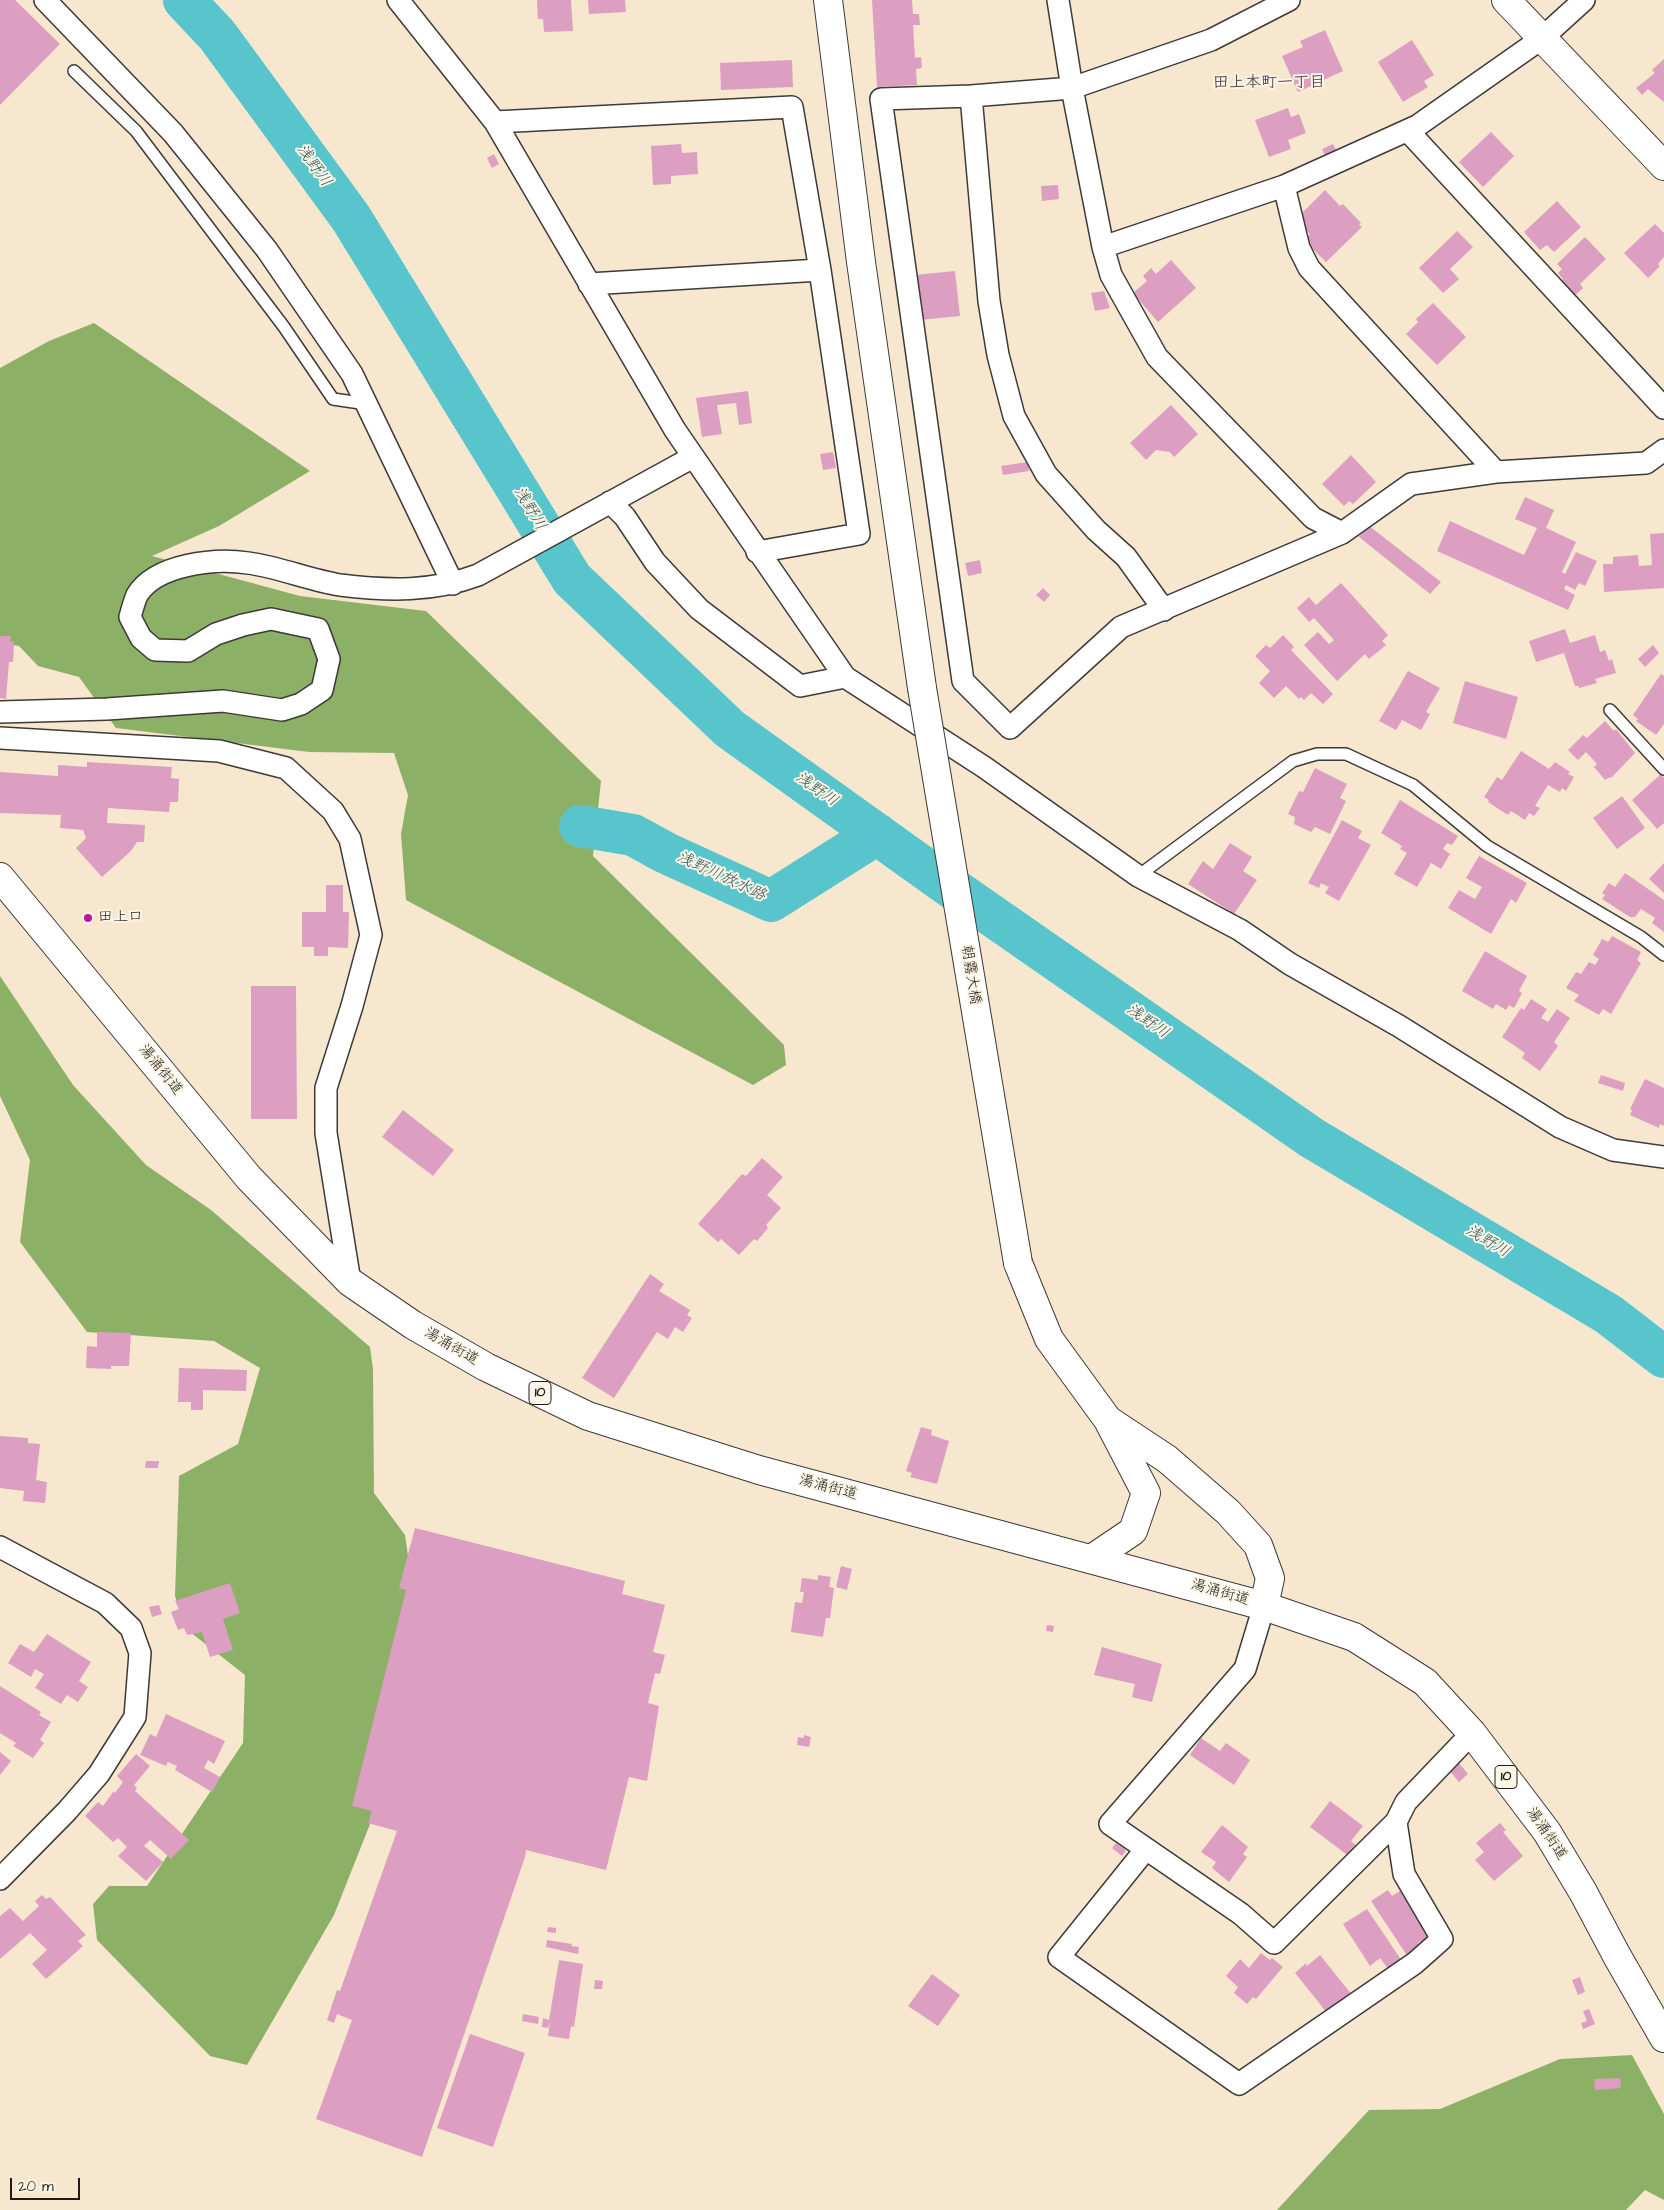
<!DOCTYPE html>
<meta charset="utf-8">
<style>
body{margin:0}
#map{position:relative;width:1664px;height:2210px;overflow:hidden;background:#f7e7cf;font-family:"Architects Daughter",sans-serif}
canvas{display:block}
.scale{position:absolute;left:10px;top:2178px;width:70px;height:22px;box-sizing:border-box;border:2px solid #1c1c1c;border-top:0;padding-left:6px;font-size:15px;line-height:18px;white-space:nowrap;color:#1c1c1c;-webkit-text-stroke:4px #fcf5e5;paint-order:stroke}
</style>
<div id="map">
<canvas width="1664" height="2210"></canvas>
<div class="scale">20 m</div>
</div>
<script>
const ctx = document.querySelector('canvas').getContext('2d');
ctx.lineJoin = 'round';
function paint(path, color) { ctx.fillStyle = color; ctx.fill(path, 'evenodd'); }
function trace(path, color, width, dash) { ctx.strokeStyle = color; ctx.lineWidth = width; ctx.lineCap = dash ? 'butt' : 'round'; ctx.setLineDash(dash || []); ctx.stroke(path); }
function write(font, color, halo, rows, align = 'center') {
  ctx.font = font + ' "Architects Daughter","Klee One",sans-serif'; ctx.lineWidth = 4; ctx.setLineDash([]); ctx.textBaseline = 'middle'; ctx.strokeStyle = halo; ctx.fillStyle = color; for (const [text, x, y, turn = 0] of rows) {
    ctx.save(); ctx.translate(x, y); ctx.rotate((+turn || 0) * Math.PI / 180); ctx.textAlign = isNaN(turn) ? turn : align; if (halo) ctx.strokeText(text, 0, 0); ctx.fillText(text, 0, 0); ctx.restore();
  }
}
paint(new Path2D(`
 M 94,323 L 310,471 L 219,526 L 152,556 L 300,596 L 426,611 L 601,781 L 593,856 L 784,1045 L 786,1065 L 753,1085 L 406,900 L 401,834 L 408,795 L 394,753 L 309,752 L 116,728 L 79,677 L 38,666 L 19,646 L 0,643 L 0,368 L 49,341 Z
 M 0,976 L 73,1085 L 146,1165 L 211,1210 L 370,1347 L 373,1369 L 374,1493 L 405,1535 L 412,1583 L 376,1809 L 334,1915 L 247,2065 L 210,2056 L 97,1940 L 93,1904 L 109,1886 L 147,1886 L 243,1743 L 245,1675 L 185,1628 L 175,1596 L 179,1476 L 238,1444 L 260,1368 L 214,1341 L 87,1332 L 20,1242 L 30,1160 L 0,1096 Z
 M 1632,2055 L 1664,2114 L 1664,2200 L 1645,2190 L 1626,2210 L 1277,2210 L 1369,2110 L 1440,2109 L 1560,2059 Z`), '#8cb166');
trace(new Path2D(`
 M 184,0 L 217,35 L 351,218 L 572,579 L 730,729 L 945,883 L 1312,1138 L 1608,1314 L 1664,1357
 M 580,826 L 633,835 L 666,853 L 771,901 L 877,834`), '#58c5cd', 42);
paint(new Path2D(`
 M 0,0 L 15,0 L 60,44 L 0,105 Z
 M 537,0 L 571,0 L 573,31 L 544,32 L 543,19 L 538,19 Z
 M 588,0 L 625,0 L 626,12 L 589,14 Z
 M 872,0 L 912,0 L 913,14 L 919,14 L 920,25 L 913,25 L 915,58 L 921,57 L 922,68 L 916,69 L 917,85 L 877,87 Z
 M 1325,30 L 1343,71 L 1298,92 L 1282,56 L 1303,47 L 1300,41 Z
 M 1412,40 L 1434,75 L 1424,81 L 1428,87 L 1403,102 L 1378,62 Z
 M 1664,59 L 1664,102 L 1648,89 L 1642,95 L 1636,88 L 1655,73 L 1652,70 Z
 M 792,60 L 793,87 L 721,90 L 720,63 Z
 M 1288,108 L 1291,117 L 1299,114 L 1306,133 L 1288,140 L 1291,149 L 1269,157 L 1255,120 Z
 M 1491,132 L 1514,156 L 1483,187 L 1459,162 Z
 M 681,144 L 682,153 L 697,152 L 698,174 L 671,176 L 671,184 L 653,185 L 651,146 Z
 M 1333,144 L 1339,157 L 1328,162 L 1322,149 Z
 M 494,154 L 499,164 L 492,168 L 487,158 Z
 M 1058,185 L 1059,199 L 1042,201 L 1041,186 Z
 M 1325,190 L 1340,206 L 1343,204 L 1361,223 L 1359,225 L 1362,227 L 1326,262 L 1304,240 L 1310,234 L 1299,223 L 1298,217 Z
 M 1557,201 L 1581,227 L 1554,252 L 1547,245 L 1540,250 L 1524,232 Z
 M 1655,224 L 1664,233 L 1664,257 L 1658,264 L 1660,266 L 1648,278 L 1624,253 Z
 M 1457,231 L 1473,247 L 1450,269 L 1459,279 L 1443,293 L 1419,268 Z
 M 1585,237 L 1606,259 L 1580,284 L 1583,288 L 1569,301 L 1555,287 L 1563,279 L 1558,273 L 1562,269 L 1557,264 Z
 M 1171,260 L 1196,288 L 1158,322 L 1133,293 L 1147,281 L 1143,276 L 1151,268 L 1156,274 Z
 M 955,271 L 960,316 L 920,320 L 915,275 Z
 M 1104,291 L 1110,308 L 1095,311 L 1091,293 Z
 M 1433,303 L 1466,337 L 1437,365 L 1406,334 L 1418,322 L 1416,319 Z
 M 748,391 L 752,423 L 739,425 L 736,403 L 717,405 L 722,434 L 702,437 L 696,398 Z
 M 1171,405 L 1198,434 L 1174,457 L 1170,452 L 1156,450 L 1146,460 L 1130,443 Z
 M 833,452 L 836,468 L 823,470 L 820,454 Z
 M 1351,455 L 1376,482 L 1353,504 L 1349,501 L 1344,506 L 1322,484 Z
 M 1028,462 L 1029,471 L 1003,475 L 1001,466 Z
 M 1525,497 L 1554,510 L 1546,528 L 1576,542 L 1562,572 L 1565,574 L 1576,552 L 1597,561 L 1585,586 L 1579,583 L 1575,590 L 1566,585 L 1564,589 L 1575,595 L 1568,610 L 1437,551 L 1450,521 L 1524,555 L 1537,528 L 1515,519 Z
 M 1368,525 L 1441,582 L 1430,594 L 1359,537 Z
 M 1664,533 L 1664,588 L 1604,592 L 1603,564 L 1613,564 L 1613,557 L 1638,555 L 1639,566 L 1652,565 L 1650,534 Z
 M 980,560 L 982,573 L 968,576 L 965,563 Z
 M 1341,583 L 1388,635 L 1382,641 L 1386,645 L 1369,659 L 1365,654 L 1337,681 L 1304,645 L 1318,632 L 1329,644 L 1334,640 L 1314,618 L 1309,622 L 1297,608 L 1309,597 L 1316,605 Z
 M 1043,588 L 1050,595 L 1044,602 L 1036,595 Z
 M 1565,629 L 1570,643 L 1595,635 L 1600,652 L 1605,650 L 1609,661 L 1612,659 L 1616,673 L 1595,679 L 1597,683 L 1579,688 L 1579,686 L 1575,686 L 1564,653 L 1536,662 L 1529,641 Z
 M 1283,635 L 1294,647 L 1291,650 L 1333,694 L 1323,704 L 1311,693 L 1304,700 L 1301,697 L 1299,699 L 1286,686 L 1274,698 L 1259,683 L 1270,671 L 1255,656 L 1266,645 L 1270,648 Z
 M 0,636 L 11,636 L 10,641 L 14,642 L 13,662 L 9,662 L 6,699 L 0,698 Z
 M 1653,645 L 1659,653 L 1645,667 L 1638,659 Z
 M 1408,671 L 1440,688 L 1426,712 L 1430,714 L 1421,730 L 1402,720 L 1396,730 L 1379,721 Z
 M 1661,674 L 1664,676 L 1664,724 L 1656,735 L 1636,721 L 1638,719 L 1633,715 Z
 M 1465,681 L 1518,697 L 1506,739 L 1453,723 Z
 M 1605,721 L 1614,731 L 1616,729 L 1635,753 L 1611,778 L 1610,777 L 1605,780 L 1594,767 L 1597,764 L 1586,752 L 1578,760 L 1568,750 L 1583,735 L 1587,738 Z
 M 1521,751 L 1549,769 L 1555,762 L 1570,772 L 1568,774 L 1574,777 L 1566,791 L 1562,788 L 1560,792 L 1548,785 L 1535,806 L 1540,808 L 1534,816 L 1529,813 L 1525,820 L 1511,811 L 1508,815 L 1488,802 L 1489,800 L 1484,797 L 1497,777 L 1502,780 Z
 M 87,762 L 172,767 L 171,778 L 179,779 L 178,802 L 170,802 L 169,812 L 108,808 L 107,823 L 145,825 L 144,842 L 137,842 L 131,851 L 102,877 L 76,848 L 86,838 L 83,830 L 60,828 L 61,815 L 0,813 L 0,772 L 58,776 L 58,765 L 87,767 Z
 M 1315,768 L 1347,784 L 1340,798 L 1346,801 L 1330,834 L 1315,827 L 1311,832 L 1294,824 L 1295,817 L 1288,814 L 1299,791 L 1303,792 Z
 M 1661,774 L 1664,778 L 1664,823 L 1657,829 L 1632,800 Z
 M 1622,796 L 1645,828 L 1617,849 L 1593,818 Z
 M 1400,800 L 1458,836 L 1452,845 L 1447,843 L 1443,849 L 1450,854 L 1441,869 L 1431,863 L 1417,887 L 1394,874 L 1407,853 L 1400,849 L 1402,846 L 1381,833 Z
 M 1342,820 L 1362,831 L 1358,838 L 1371,845 L 1339,901 L 1325,893 L 1329,887 L 1321,883 L 1319,888 L 1308,883 Z
 M 1230,843 L 1252,857 L 1243,871 L 1257,880 L 1234,914 L 1188,884 L 1203,861 L 1213,869 Z
 M 1479,856 L 1527,883 L 1516,903 L 1511,899 L 1491,934 L 1448,908 L 1459,890 L 1475,899 L 1482,887 L 1466,878 Z
 M 1664,863 L 1664,893 L 1649,879 Z
 M 1625,873 L 1664,900 L 1664,932 L 1652,923 L 1655,918 L 1641,909 L 1635,917 L 1630,917 L 1602,899 L 1605,895 L 1602,893 L 1609,883 L 1615,887 Z
 M 326,885 L 343,885 L 343,912 L 349,912 L 348,948 L 328,947 L 328,956 L 314,956 L 314,947 L 302,947 L 302,912 L 326,912 Z
 M 1612,936 L 1641,952 L 1637,960 L 1641,963 L 1611,1014 L 1603,1009 L 1599,1015 L 1574,1001 L 1579,995 L 1566,988 L 1576,972 L 1581,974 L 1589,962 L 1595,965 L 1599,959 L 1593,955 L 1602,939 L 1608,942 Z
 M 1485,951 L 1527,976 L 1519,991 L 1522,993 L 1514,1008 L 1509,1005 L 1506,1010 L 1496,1004 L 1493,1009 L 1462,991 Z
 M 251,986 L 296,986 L 297,1119 L 251,1119 Z
 M 1531,999 L 1547,1009 L 1541,1018 L 1548,1022 L 1557,1009 L 1570,1018 L 1554,1042 L 1558,1046 L 1540,1071 L 1522,1058 L 1525,1053 L 1502,1037 L 1521,1008 L 1524,1010 Z
 M 1601,1075 L 1625,1083 L 1623,1091 L 1598,1083 Z
 M 1645,1079 L 1664,1088 L 1664,1126 L 1660,1124 L 1659,1128 L 1630,1115 L 1632,1110 L 1630,1109 Z
 M 403,1110 L 454,1150 L 433,1176 L 382,1137 Z
 M 762,1158 L 783,1177 L 767,1195 L 781,1208 L 766,1225 L 768,1228 L 757,1241 L 754,1239 L 739,1255 L 721,1239 L 718,1242 L 698,1224 L 742,1174 L 746,1176 Z
 M 650,1274 L 664,1284 L 659,1291 L 690,1310 L 687,1315 L 692,1318 L 683,1332 L 675,1327 L 668,1339 L 657,1332 L 614,1398 L 582,1378 Z
 M 97,1332 L 131,1333 L 129,1366 L 111,1366 L 111,1369 L 86,1368 L 87,1346 L 97,1347 Z
 M 179,1368 L 247,1370 L 246,1391 L 203,1390 L 203,1410 L 191,1410 L 191,1402 L 178,1402 Z
 M 921,1427 L 932,1430 L 931,1435 L 949,1441 L 937,1484 L 910,1477 L 912,1473 L 906,1471 Z
 M 0,1436 L 28,1438 L 28,1443 L 40,1444 L 36,1480 L 47,1482 L 45,1503 L 23,1501 L 24,1491 L 0,1488 Z
 M 146,1461 L 159,1461 L 158,1468 L 145,1468 Z
 M 415,1528 L 625,1581 L 622,1594 L 665,1605 L 653,1652 L 665,1655 L 660,1674 L 655,1673 L 648,1703 L 659,1706 L 647,1781 L 629,1777 L 606,1870 L 526,1850 L 525,1857 L 422,2157 L 316,2119 L 352,2020 L 337,2014 L 334,2023 L 327,2020 L 337,1990 L 340,1991 L 397,1831 L 368,1823 L 372,1811 L 352,1806 L 406,1590 L 399,1588 Z
 M 841,1566 L 852,1569 L 847,1590 L 836,1587 Z
 M 818,1575 L 831,1577 L 829,1587 L 834,1588 L 830,1618 L 826,1618 L 823,1637 L 791,1632 L 795,1602 L 802,1603 L 804,1592 L 800,1592 L 802,1578 L 818,1580 Z
 M 230,1583 L 240,1613 L 223,1619 L 233,1650 L 210,1657 L 202,1632 L 187,1635 L 184,1628 L 178,1630 L 171,1612 L 179,1609 L 175,1601 Z
 M 159,1605 L 162,1614 L 152,1617 L 149,1607 Z
 M 1047,1625 L 1054,1626 L 1053,1632 L 1046,1631 Z
 M 47,1634 L 91,1662 L 79,1681 L 88,1687 L 78,1702 L 67,1695 L 61,1704 L 35,1688 L 44,1674 L 35,1669 L 31,1677 L 8,1663 L 20,1644 L 34,1652 Z
 M 1102,1647 L 1162,1664 L 1152,1702 L 1132,1697 L 1135,1684 L 1094,1675 Z
 M 0,1686 L 41,1712 L 39,1715 L 51,1722 L 40,1740 L 44,1743 L 33,1758 L 13,1746 L 16,1743 L 0,1733 Z
 M 166,1714 L 225,1741 L 214,1764 L 208,1760 L 204,1768 L 220,1777 L 212,1792 L 175,1770 L 177,1766 L 168,1762 L 166,1766 L 140,1755 L 150,1734 L 156,1737 Z
 M 804,1735 L 811,1737 L 809,1747 L 797,1745 L 798,1737 L 804,1738 Z
 M 1201,1738 L 1220,1751 L 1226,1743 L 1250,1760 L 1234,1785 L 1190,1755 Z
 M 0,1752 L 11,1761 L 0,1775 Z
 M 136,1754 L 150,1766 L 134,1785 L 137,1788 L 135,1791 L 189,1840 L 171,1859 L 150,1840 L 144,1846 L 163,1862 L 146,1881 L 118,1856 L 127,1847 L 118,1838 L 113,1842 L 85,1816 L 98,1802 L 103,1806 L 114,1791 L 115,1793 L 123,1782 L 117,1776 Z
 M 1458,1762 L 1468,1774 L 1459,1782 L 1449,1770 Z
 M 1330,1801 L 1363,1826 L 1351,1841 L 1358,1847 L 1350,1857 L 1310,1827 Z
 M 1500,1823 L 1506,1830 L 1503,1832 L 1523,1856 L 1494,1881 L 1475,1860 L 1484,1852 L 1476,1843 Z
 M 1222,1825 L 1248,1847 L 1243,1854 L 1247,1857 L 1229,1882 L 1212,1868 L 1216,1862 L 1201,1852 Z
 M 1116,1843 L 1126,1850 L 1122,1856 L 1112,1848 Z
 M 1409,1885 L 1432,1935 L 1418,1943 L 1421,1949 L 1408,1957 L 1371,1901 L 1388,1890 L 1392,1896 Z
 M 42,1895 L 46,1899 L 50,1897 L 86,1935 L 78,1941 L 83,1946 L 46,1979 L 32,1964 L 47,1950 L 30,1933 L 0,1959 L 0,1916 L 10,1908 L 23,1921 L 39,1906 L 35,1901 Z
 M 1367,1909 L 1402,1961 L 1389,1970 L 1380,1958 L 1370,1966 L 1343,1924 Z
 M 548,1927 L 556,1928 L 556,1933 L 547,1932 Z
 M 547,1940 L 572,1944 L 571,1946 L 579,1947 L 578,1954 L 546,1947 Z
 M 1261,1953 L 1270,1960 L 1272,1958 L 1283,1967 L 1256,1999 L 1253,1997 L 1247,2004 L 1234,1993 L 1238,1987 L 1226,1976 L 1240,1959 L 1249,1968 Z
 M 1320,1955 L 1352,1995 L 1328,2014 L 1295,1973 L 1306,1963 L 1307,1966 Z
 M 559,1960 L 583,1964 L 574,2027 L 571,2026 L 569,2039 L 548,2036 L 550,2022 L 548,2028 L 542,2027 L 543,2018 L 549,2020 Z
 M 932,1974 L 960,1995 L 938,2026 L 908,2006 Z
 M 1580,1977 L 1585,1992 L 1578,1995 L 1572,1980 Z
 M 595,1980 L 603,1981 L 602,1989 L 594,1989 Z
 M 1589,2009 L 1595,2024 L 1583,2029 L 1581,2023 L 1587,2021 L 1583,2011 Z
 M 523,2014 L 539,2017 L 538,2024 L 522,2021 Z
 M 470,2034 L 525,2053 L 493,2147 L 437,2128 Z
 M 1620,2078 L 1621,2088 L 1595,2090 L 1594,2079 Z`), '#dd9fc1');
const service = new Path2D(`
 M 74,71 L 136,131 L 284,327 L 333,399 L 367,404
 M 1610,710 L 1664,769
 M 1138,876 L 1293,761 L 1317,754 L 1346,754 L 1413,785 L 1487,846 L 1641,937 L 1664,955`);
const minor = new Path2D(`
 M 45,0 L 173,133 L 267,250 L 352,374 L 453,584
 M 398,0 L 495,122 L 675,430 L 845,677 L 984,767 L 1138,876 L 1240,930 L 1290,964 L 1399,1026 L 1560,1127 L 1613,1150 L 1664,1157
 M 1058,0 L 1072,88 L 1103,247 L 1111,275 L 1157,357 L 1313,518 L 1342,533
 M 1289,0 L 1211,40 L 1072,88 L 971,96 L 881,99 L 963,681 L 1010,728 L 1121,627 L 1342,533 L 1411,484 L 1496,472 L 1646,463 L 1664,450
 M 971,96 L 989,301 L 998,355 L 1014,416 L 1046,474 L 1096,530 L 1126,557 L 1164,610
 M 495,122 L 792,107 L 820,270 L 859,534 L 757,552
 M 1408,131 L 1664,408
 M 1284,186 L 1299,248 L 1309,268 L 1496,472
 M 1103,247 L 1284,186 L 1417,126 L 1541,39 L 1584,0
 M 589,284 L 820,270
 M 610,502 L 625,517 L 655,562 L 699,609 L 800,686 L 845,677
 M 0,712 L 107,709 L 223,701 L 282,710 L 301,704 L 322,690 L 329,659 L 318,629 L 271,619 L 243,625 L 216,634 L 188,651 L 155,650 L 141,638 L 130,617 C 132,610 134,602 137,595 C 156,564 215,558 248,563 C 279,567 309,580 340,585 C 388,591 433,592 478,575 L 693,457
 M 0,738 L 219,751 L 286,768 L 333,811 L 350,839 L 371,935 L 352,1006 L 326,1088 L 326,1133 L 350,1282
 M 0,1547 L 105,1603 L 131,1628 L 140,1653 L 135,1717 L 99,1774 L 67,1811 L 0,1879
 M 1264,1606 L 1245,1669 L 1110,1824 L 1241,1914 L 1274,1943 L 1396,1822 L 1406,1802 L 1472,1733
 M 1146,1849 L 1059,1957 L 1239,2084 L 1415,1963 L 1442,1939 L 1404,1874 L 1396,1822`);
const tertiary = new Path2D(`
 M 828,0 L 861,262 L 922,688
 M 1506,0 L 1664,166
 M 1018,1263 L 1049,1339 L 1108,1420 L 1167,1459 L 1228,1512 L 1258,1545 L 1270,1578 L 1264,1606
 M 1093,1558 L 1133,1531 L 1146,1493 L 1109,1422`);
const primary = new Path2D(`
 M 0,877 L 249,1178 L 350,1282 L 413,1325 L 486,1367 L 588,1416 L 759,1470 L 1264,1606 L 1354,1637 L 1425,1682 L 1472,1733 L 1547,1832 L 1583,1892 L 1617,1956 L 1664,2038`);
trace(service, '#3d3a37', 14);
trace(minor, '#3d3a37', 24);
trace(tertiary, '#3d3a37', 30);
trace(primary, '#3d3a37', 30);
trace(service, '#fff', 11);
trace(minor, '#fff', 21);
trace(tertiary, '#fff', 28);
trace(primary, '#fff', 28);
const tertiaryBridge = new Path2D(`
 M 922,688 L 1018,1263`);
trace(tertiaryBridge, '#3d3a37', 30, []);
trace(tertiaryBridge, '#fff', 28);
for (const [x, y, r, color] of [
 [88,918,5,"#b5179e"]
]) { const dot = new Path2D(); dot.arc(x, y, r, 0, 2 * Math.PI); ctx.fillStyle = color; ctx.fill(dot); trace(dot, '#fcf5e5', 2); }
for (const [x, y, w] of [
 [540,1393,22],
 [1506,1777,22]
]) { const box = new Path2D(); box.roundRect(x - w / 2, y - 11.5, w, 23, 4); ctx.fillStyle = '#fcf5e5'; ctx.fill(box); trace(box, '#1c1c1c', 1); }
write('bold 14px', '#1c1c1c', null, [
 ["10",540,1393],
 ["10",1506,1777]
]);
write('15px', '#1c1c1c', '#fcf5e5', [
 ["田上口",98,918]
], 'left');
write('15px', '#1c1c1c', '#fcf5e5', [
 ["朝霧大橋",970,975,81],
 ["湯涌街道",160,1070,51],
 ["湯涌街道",451,1347,30],
 ["湯涌街道",828,1488,15],
 ["湯涌街道",1220,1593,16],
 ["湯涌街道",1546,1834,56]
]);
write('bold 16px', '#604a56', '#fcf5e5', [
 ["田上本町一丁目",1269,84]
]);
write('italic 16px', '#31575a', '#fcf5e5', [
 ["浅野川",313,166,54],
 ["浅野川",529,509,59],
 ["浅野川",816,790,35],
 ["浅野川放水路",721,877,25],
 ["浅野川",1147,1022,35],
 ["浅野川",1487,1242,31]
]);
</script>
